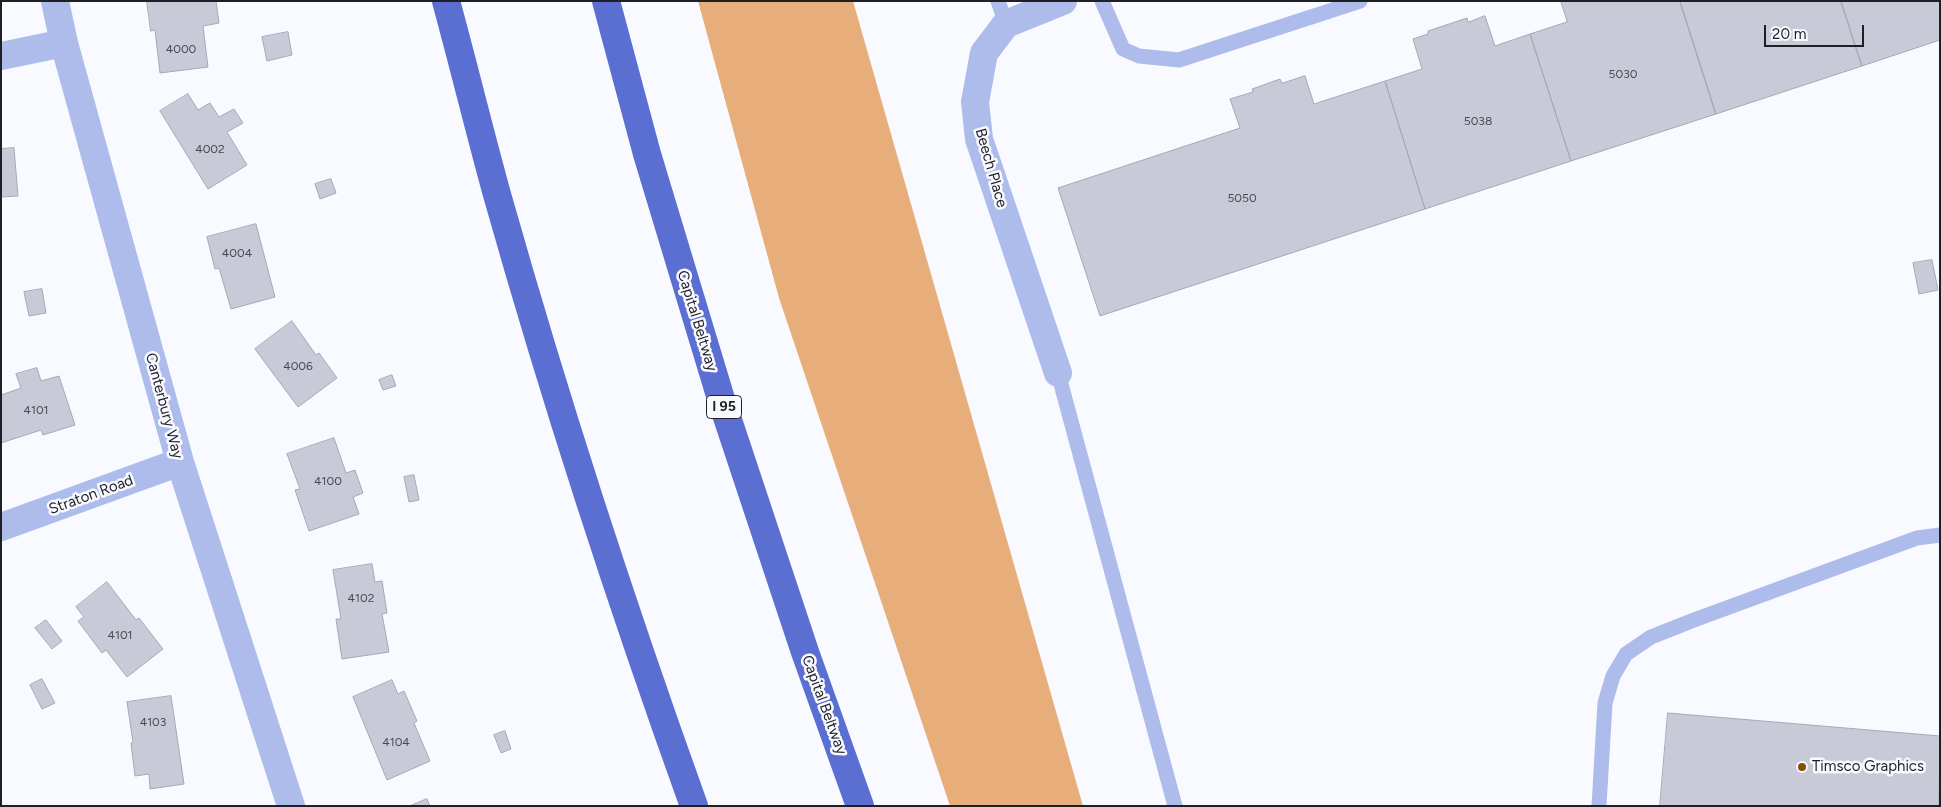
<!DOCTYPE html>
<style>
body{margin:0}
#map{position:relative;width:1941px;height:807px;overflow:hidden;background:#f9faff;font-family:Figtree,sans-serif}
canvas{display:block}
.frame{position:absolute;inset:0;border:2px solid #1e2024;pointer-events:none}
.scale{position:absolute;left:1764px;top:25px;width:100px;height:22px;box-sizing:border-box;border:2px solid #1e2024;border-top:0;padding-left:6px;font-size:15px;line-height:18px;white-space:nowrap;color:#1e2024;-webkit-text-stroke:4px #f9faff;paint-order:stroke}
</style>
<div id="map">
<canvas width="1941" height="807"></canvas>
<div class="frame"></div>
<div class="scale">20 m</div>
</div>
<script>
const ctx = document.querySelector('canvas').getContext('2d');
ctx.lineJoin = 'round';
function paint(path, color) { ctx.fillStyle = color; ctx.fill(path, 'evenodd'); }
function trace(path, color, width, dash) { ctx.strokeStyle = color; ctx.lineWidth = width; ctx.lineCap = dash ? 'butt' : 'round'; ctx.setLineDash(dash || []); ctx.stroke(path); }
function write(font, color, halo, rows, align = 'center') {
  ctx.font = font + ' Figtree,sans-serif'; ctx.lineWidth = 5; ctx.setLineDash([]); ctx.textBaseline = 'middle'; ctx.strokeStyle = halo; ctx.fillStyle = color; for (const [text, x, y, turn = 0] of rows) {
    ctx.save(); ctx.translate(x, y); ctx.rotate((+turn || 0) * Math.PI / 180); ctx.textAlign = isNaN(turn) ? turn : align; if (halo) ctx.strokeText(text, 0, 0); ctx.fillText(text, 0, 0); ctx.restore();
  }
}
paint(new Path2D(`
 M 698,1 L 853,1 L 1083,806 L 950,806 L 779,298 Z`), '#e7ae7b');
const building = new Path2D(`
 M 147,1 L 216,1 L 219,23 L 203,26 L 208,67 L 160,73 L 155,30 L 151,31 Z
 M 1561,1 L 1680,1 L 1716,114 L 1571,161 L 1530,34 L 1567,22 Z
 M 1680,1 L 1841,1 L 1862,66 L 1716,114 Z
 M 1841,1 L 1940,1 L 1940,40 L 1862,66 Z
 M 1485,16 L 1495,46 L 1530,34 L 1571,161 L 1425,209 L 1385,81 L 1422,69 L 1413,39 L 1428,34 L 1428,31 L 1467,18 L 1468,22 Z
 M 288,32 L 292,55 L 267,61 L 262,37 Z
 M 1305,76 L 1314,104 L 1385,81 L 1425,209 L 1100,316 L 1058,188 L 1240,128 L 1230,99 L 1253,92 L 1252,89 L 1280,79 L 1282,83 Z
 M 188,94 L 198,110 L 210,103 L 219,117 L 234,109 L 243,123 L 227,132 L 247,165 L 208,189 L 160,111 Z
 M 14,148 L 18,196 L 1,197 L 1,149 Z
 M 331,179 L 336,193 L 320,199 L 315,184 Z
 M 256,224 L 275,297 L 231,309 L 219,268 L 215,269 L 207,237 Z
 M 1932,260 L 1938,290 L 1919,294 L 1913,263 Z
 M 42,289 L 46,313 L 29,316 L 24,292 Z
 M 292,321 L 316,355 L 319,353 L 337,378 L 298,407 L 255,349 Z
 M 37,368 L 41,381 L 59,376 L 75,425 L 43,435 L 41,430 L 1,443 L 1,395 L 21,388 L 16,374 Z
 M 392,375 L 396,386 L 383,390 L 379,380 Z
 M 334,438 L 346,473 L 355,470 L 363,493 L 353,497 L 359,514 L 309,531 L 295,490 L 300,489 L 287,454 Z
 M 414,475 L 419,500 L 409,502 L 404,477 Z
 M 372,564 L 375,582 L 382,581 L 387,613 L 382,614 L 389,652 L 342,659 L 336,619 L 341,619 L 333,570 Z
 M 107,582 L 136,620 L 139,618 L 163,649 L 127,677 L 106,650 L 102,653 L 78,621 L 84,617 L 76,607 Z
 M 46,620 L 62,641 L 52,649 L 35,628 Z
 M 42,679 L 55,703 L 42,709 L 30,685 Z
 M 392,680 L 398,694 L 404,691 L 417,721 L 414,723 L 430,761 L 387,780 L 353,697 Z
 M 171,696 L 184,784 L 150,789 L 149,774 L 135,776 L 131,743 L 133,742 L 127,702 Z
 M 1668,713 L 1940,736 L 1939,806 L 1660,806 Z
 M 505,731 L 511,749 L 501,753 L 494,735 Z
 M 427,799 L 430,806 L 410,806 Z`);
paint(building, '#c8cbd7');
trace(building, '#a6a9b5', 1);
trace(new Path2D(`
 M 998,1 L 1006,24
 M 1102,1 L 1123,49 L 1139,56 L 1179,60 L 1360,1
 M 1058,373 L 1175,806
 M 1599,806 L 1605,703 L 1613,676 L 1626,654 L 1651,637 L 1694,620 L 1917,538 L 1940,535`), '#aebceb', 15);
trace(new Path2D(`
 M 55,1 L 64,43 L 180,462 L 291,806
 M 1,56 L 64,43
 M 1058,373 L 979,139 L 975,102 L 984,53 L 1006,24 L 1063,1
 M 1,527 L 180,462`), '#aebceb', 28);
trace(new Path2D(`
 M 446,1 C 464,67 480,133 498,198 C 556,403 622,606 694,806
 M 606,1 L 647,154 L 721,399 L 805,652 L 860,806`), '#5b6ed2', 28);
for (const [x, y, r, color] of [
 [1802,767,5,"#874d03"]
]) { const dot = new Path2D(); dot.arc(x, y, r, 0, 2 * Math.PI); ctx.fillStyle = color; ctx.fill(dot); trace(dot, '#f9faff', 2); }
write('12px', '#484b51', null, [
 ["4000",181,49],
 ["5030",1623,74],
 ["5038",1478,121],
 ["4002",210,149],
 ["5050",1242,198],
 ["4004",237,253],
 ["4006",298,366],
 ["4101",36,410],
 ["4100",328,481],
 ["4102",361,598],
 ["4101",120,635],
 ["4103",153,722],
 ["4104",396,742]
]);
for (const [x, y, w] of [
 [724,407,35]
]) { const box = new Path2D(); box.roundRect(x - w / 2, y - 11.5, w, 23, 4); ctx.fillStyle = '#f9faff'; ctx.fill(box); trace(box, '#1e2024', 1); }
write('bold 14px', '#1e2024', null, [
 ["I 95",724,407]
]);
write('15px', '#1e2024', '#f9faff', [
 ["Beech Place",991,168,74],
 ["Capital Beltway",697,321,73],
 ["Canterbury Way",164,406,75],
 ["Straton Road",91,495,-20],
 ["Capital Beltway",824,705,70]
]);
write('15px', '#1e2024', '#f9faff', [
 ["Timsco Graphics",1812,767]
], 'left');
</script>
